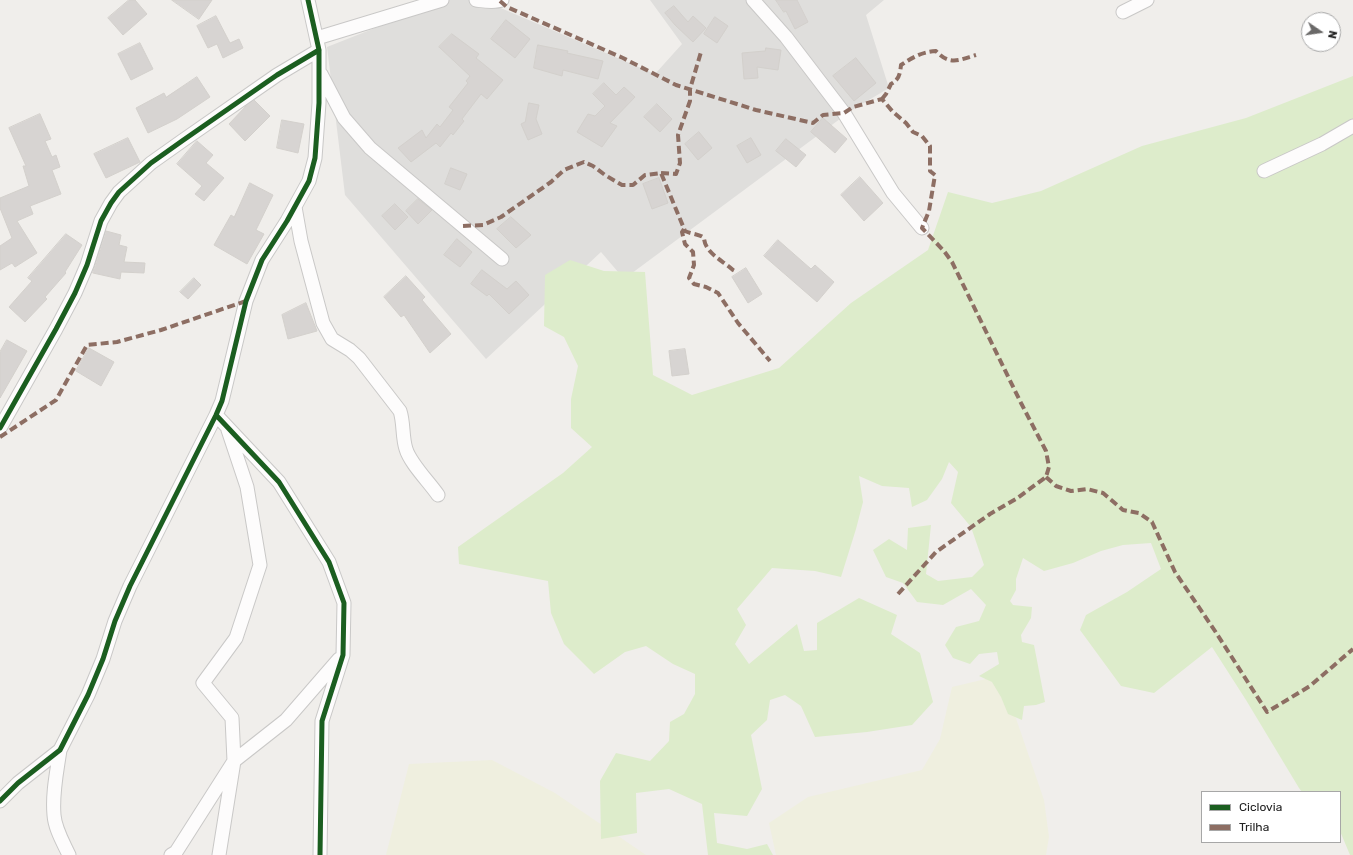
<!DOCTYPE html>
<style>
body{margin:0}
#map{position:relative;width:1353px;height:855px;overflow:hidden;background:#f0eeeb;font-family:Rubik,sans-serif}
canvas{display:block}
.legend{position:absolute;left:1201px;top:791px;width:140px;height:52px;box-sizing:border-box;background:#fff;border:1px solid #a7a7a7;margin:0;padding:5px 7px;list-style:none;font-size:12px;color:#222}
.legend li{display:flex;align-items:center;gap:8px;height:20px}
.legend b{width:20px;border:1px solid #a7a7a7}
.north{position:absolute;left:1301px;top:12px;width:40px;height:40px;box-sizing:border-box;background:#fff;border:1px solid #a7a7a7;border-radius:50%;rotate:103deg;font-size:11px;font-weight:700;line-height:16px;text-align:center;color:#222}
.north::after{content:'';display:block;margin:auto;width:14px;height:18px;background:#6a6968;clip-path:polygon(50% 0,100% 100%,50% 72%,0 100%)}
</style>
<div id="map">
<canvas width="1353" height="855"></canvas>
<ul class="legend">
<li><b style="height:5px;background:#1b5e20"></b>Ciclovia</li>
<li><b style="height:5px;background:#8d6e63"></b>Trilha</li>
</ul>
<div class="north">N</div>
</div>
<script>
const ctx = document.querySelector('canvas').getContext('2d');
ctx.lineJoin = 'round';
function paint(path, color) { ctx.fillStyle = color; ctx.fill(path, 'evenodd'); }
function trace(path, color, width, dash) { ctx.strokeStyle = color; ctx.lineWidth = width; ctx.lineCap = dash ? 'butt' : 'round'; ctx.setLineDash(dash || []); ctx.stroke(path); }
paint(new Path2D(`
 M 446,0 L 482,0 L 655,74 L 682,44 L 650,0 L 884,0 L 866,15 L 889,88 L 852,110 L 624,279 L 601,252 L 486,359 L 345,195 L 327,47 Z`), '#dfdedc');
paint(new Path2D(`
 M 990,678 L 1009,698 L 1044,800 L 1049,837 L 1046,855 L 776,855 L 769,823 L 808,797 L 922,770 L 940,739 L 952,687 Z
 M 492,760 L 555,793 L 646,855 L 386,855 L 409,764 Z`), '#efefdf');
paint(new Path2D(`
 M 1353,76 L 1353,855 L 1350,855 L 1340,831 L 1340,792 L 1302,792 L 1299,788 L 1246,700 L 1212,647 L 1154,693 L 1121,686 L 1080,630 L 1086,615 L 1127,592 L 1161,569 L 1151,543 L 1123,545 L 1101,551 L 1073,563 L 1044,571 L 1023,558 L 1016,579 L 1016,590 L 1010,601 L 1013,605 L 1032,607 L 1031,618 L 1021,635 L 1022,642 L 1034,645 L 1045,702 L 1036,705 L 1024,706 L 1022,720 L 1008,714 L 1001,697 L 992,682 L 979,676 L 999,664 L 997,652 L 979,654 L 970,664 L 953,658 L 945,645 L 956,627 L 979,621 L 986,605 L 971,589 L 943,605 L 917,602 L 903,583 L 886,577 L 873,550 L 889,539 L 907,550 L 908,528 L 931,525 L 926,574 L 938,581 L 972,577 L 984,565 L 971,527 L 951,503 L 958,472 L 949,462 L 942,479 L 927,500 L 912,507 L 909,488 L 882,486 L 859,476 L 863,502 L 856,529 L 841,577 L 815,571 L 772,568 L 737,609 L 746,625 L 735,644 L 749,664 L 797,624 L 804,651 L 817,650 L 817,623 L 859,598 L 897,615 L 891,634 L 920,653 L 933,702 L 912,725 L 867,732 L 815,737 L 801,706 L 785,695 L 770,700 L 767,720 L 751,735 L 762,789 L 747,816 L 714,813 L 717,843 L 747,849 L 767,844 L 773,855 L 708,855 L 702,804 L 669,789 L 636,793 L 637,833 L 601,839 L 600,781 L 616,753 L 650,761 L 669,741 L 670,722 L 684,714 L 695,694 L 695,674 L 673,664 L 646,646 L 625,652 L 594,674 L 564,644 L 551,613 L 548,581 L 459,564 L 458,547 L 563,473 L 592,447 L 571,428 L 571,399 L 578,366 L 564,337 L 544,326 L 545,275 L 570,260 L 604,271 L 645,272 L 653,375 L 692,395 L 779,368 L 851,303 L 928,250 L 948,192 L 992,203 L 1041,191 L 1142,146 L 1246,118 Z`), '#ddeccb');
const building = new Path2D(`
 M 129,0 L 135,0 L 147,14 L 123,35 L 108,18 Z
 M 172,0 L 212,0 L 199,19 Z
 M 776,0 L 797,0 L 808,22 L 795,29 L 786,11 L 784,12 Z
 M 674,6 L 688,22 L 693,16 L 706,28 L 693,42 L 675,25 L 665,13 Z
 M 216,16 L 230,43 L 239,39 L 243,48 L 223,58 L 217,44 L 208,48 L 197,26 Z
 M 715,17 L 728,26 L 717,43 L 704,34 Z
 M 506,20 L 530,39 L 515,58 L 491,39 Z
 M 452,34 L 479,54 L 476,58 L 503,80 L 487,99 L 481,94 L 462,119 L 464,121 L 453,135 L 451,133 L 440,147 L 436,143 L 411,162 L 398,148 L 422,130 L 426,138 L 437,124 L 440,127 L 453,110 L 449,107 L 468,83 L 466,81 L 470,76 L 439,47 Z
 M 140,43 L 153,69 L 131,80 L 118,54 Z
 M 538,45 L 568,51 L 567,53 L 603,61 L 598,79 L 563,70 L 562,76 L 534,68 Z
 M 766,48 L 781,50 L 778,70 L 757,67 L 758,78 L 744,79 L 742,53 L 765,51 Z
 M 856,58 L 876,83 L 854,101 L 833,76 Z
 M 197,77 L 210,97 L 177,119 L 148,133 L 136,108 L 164,93 L 166,97 Z
 M 604,83 L 616,95 L 624,87 L 635,97 L 610,123 L 617,126 L 602,147 L 577,132 L 588,114 L 595,116 L 605,106 L 593,94 Z
 M 254,100 L 270,116 L 245,141 L 229,124 L 246,106 Z
 M 529,103 L 539,105 L 536,119 L 542,134 L 528,140 L 521,124 L 525,122 Z
 M 657,104 L 672,119 L 660,132 L 644,117 Z
 M 40,114 L 51,139 L 45,141 L 52,157 L 56,155 L 60,167 L 52,170 L 61,194 L 30,206 L 33,214 L 17,221 L 37,253 L 15,267 L 12,263 L 0,270 L 0,246 L 12,238 L 0,208 L 0,198 L 29,186 L 23,166 L 26,166 L 9,128 Z
 M 823,118 L 847,139 L 835,153 L 811,132 Z
 M 282,120 L 304,124 L 298,153 L 277,148 Z
 M 699,132 L 712,148 L 698,160 L 685,144 Z
 M 128,138 L 140,162 L 106,178 L 94,154 Z
 M 751,138 L 761,155 L 747,163 L 737,146 Z
 M 786,139 L 806,155 L 796,167 L 776,151 Z
 M 197,141 L 213,155 L 206,163 L 224,178 L 204,201 L 195,194 L 202,186 L 177,164 Z
 M 451,168 L 467,174 L 460,190 L 445,184 Z
 M 860,177 L 883,203 L 864,221 L 841,195 Z
 M 659,178 L 668,203 L 652,209 L 643,184 Z
 M 250,183 L 273,195 L 256,230 L 264,234 L 247,264 L 214,245 L 231,215 L 234,217 Z
 M 418,199 L 432,210 L 418,224 L 406,211 Z
 M 395,204 L 408,217 L 395,230 L 382,216 Z
 M 511,217 L 531,235 L 516,248 L 497,229 Z
 M 106,231 L 121,235 L 119,245 L 127,247 L 124,262 L 145,263 L 144,273 L 121,272 L 120,279 L 93,273 Z
 M 66,234 L 82,245 L 65,272 L 66,273 L 45,297 L 47,299 L 25,322 L 9,307 L 32,281 L 28,278 Z
 M 457,239 L 472,252 L 460,267 L 444,255 Z
 M 778,240 L 811,269 L 815,265 L 834,282 L 817,302 L 764,256 Z
 M 746,268 L 762,294 L 748,303 L 732,277 Z
 M 482,270 L 507,289 L 516,281 L 529,295 L 509,314 L 489,294 L 487,296 L 471,284 Z
 M 406,276 L 425,297 L 422,300 L 451,334 L 430,353 L 404,315 L 401,317 L 384,297 Z
 M 194,278 L 201,285 L 188,299 L 180,292 Z
 M 306,303 L 317,331 L 288,339 L 282,315 Z
 M 7,340 L 27,351 L 0,398 L 0,352 Z
 M 89,348 L 114,362 L 101,386 L 76,371 Z
 M 685,349 L 689,374 L 672,376 L 669,351 Z`);
paint(building, '#d7d4d2');
trace(building, '#d3d0cc', 1);
const minor = new Path2D(`
 M 476,0 C 484,1 494,3 502,0
 M 753,0 L 786,37 L 844,113 L 893,193 L 922,228
 M 1123,12 L 1147,0
 M 317,38 L 442,0
 M 321,74 L 344,118 L 370,148 L 502,259
 M 1264,171 L 1322,144 L 1353,126
 M 295,207 L 301,241 L 323,323 L 332,339 L 350,350 L 359,358 L 400,411 C 404,423 402,437 406,449 C 410,463 429,482 438,495
 M 216,415 L 279,482 L 329,562 L 344,603 L 343,655 L 322,721 L 320,855
 M 0,428 L 56,329 L 75,293 L 87,265 L 101,221 L 111,203 L 119,192 L 151,163 L 182,141 L 277,75 L 319,50
 M 60,750 C 57,771 52,793 54,815 C 55,829 63,842 69,855
 M 0,801 L 18,783 L 60,750 L 88,695 L 103,659 L 115,621 L 130,586 L 216,415 L 222,401 L 246,301 L 262,260 L 287,221 L 309,181 L 315,158 L 319,103 L 319,50 L 308,0
 M 171,855 L 176,852 L 234,761 L 286,720 L 339,659
 M 219,855 L 234,761 L 232,718 L 203,683 L 236,638 L 260,565 L 247,487 L 228,430`);
trace(minor, '#c9c8c7', 15);
trace(minor, '#fdfcfc', 13);
trace(new Path2D(`
 M 500,1 L 507,7 L 623,58 L 676,85 L 756,110 L 813,123 L 823,115 L 844,113 L 853,107 L 882,99 L 893,112 L 906,123 L 913,132 L 922,136 L 930,146 L 930,171 L 935,175 L 929,211 L 922,228 L 944,251 L 952,262 L 1021,403 L 1046,451 L 1049,467 L 1046,477 L 1016,499 L 990,514 L 936,552 L 898,594
 M 882,99 L 886,94 L 891,84 C 899,80 900,74 901,65 C 913,57 922,52 936,51 C 950,66 959,60 976,55
 M 661,173 L 676,174 L 680,163 L 678,135 L 690,101 L 690,89 L 701,52
 M 463,226 L 483,225 L 501,217 L 551,182 L 564,170 L 584,162 L 593,166 L 605,175 L 622,185 L 633,185 L 645,175 L 661,173 L 685,231 C 691,234 700,234 704,238 C 705,253 722,260 733,270 L 737,272
 M 684,229 L 682,232 L 685,244 L 693,252 L 694,265 L 689,278 L 694,284 L 706,287 L 718,293 L 738,323 L 770,361
 M 0,437 L 56,400 L 87,345 L 117,342 L 161,330 L 246,301
 M 1046,477 L 1056,486 L 1071,491 L 1087,489 L 1103,493 L 1123,510 L 1139,513 L 1152,522 L 1175,572 L 1215,631 L 1267,712 L 1310,686 L 1353,649`), '#8d6e63', 4, [8, 4]);
trace(new Path2D(`
 M 216,415 L 279,482 L 329,562 L 344,603 L 343,655 L 322,721 L 320,855
 M 0,428 L 56,329 L 75,293 L 87,265 L 101,221 L 111,203 L 119,192 L 151,163 L 182,141 L 277,75 L 319,50
 M 0,801 L 18,783 L 60,750 L 88,695 L 103,659 L 115,621 L 130,586 L 216,415 L 222,401 L 246,301 L 262,260 L 287,221 L 309,181 L 315,158 L 319,103 L 319,50 L 308,0`), '#1b5e20', 5);
</script>
